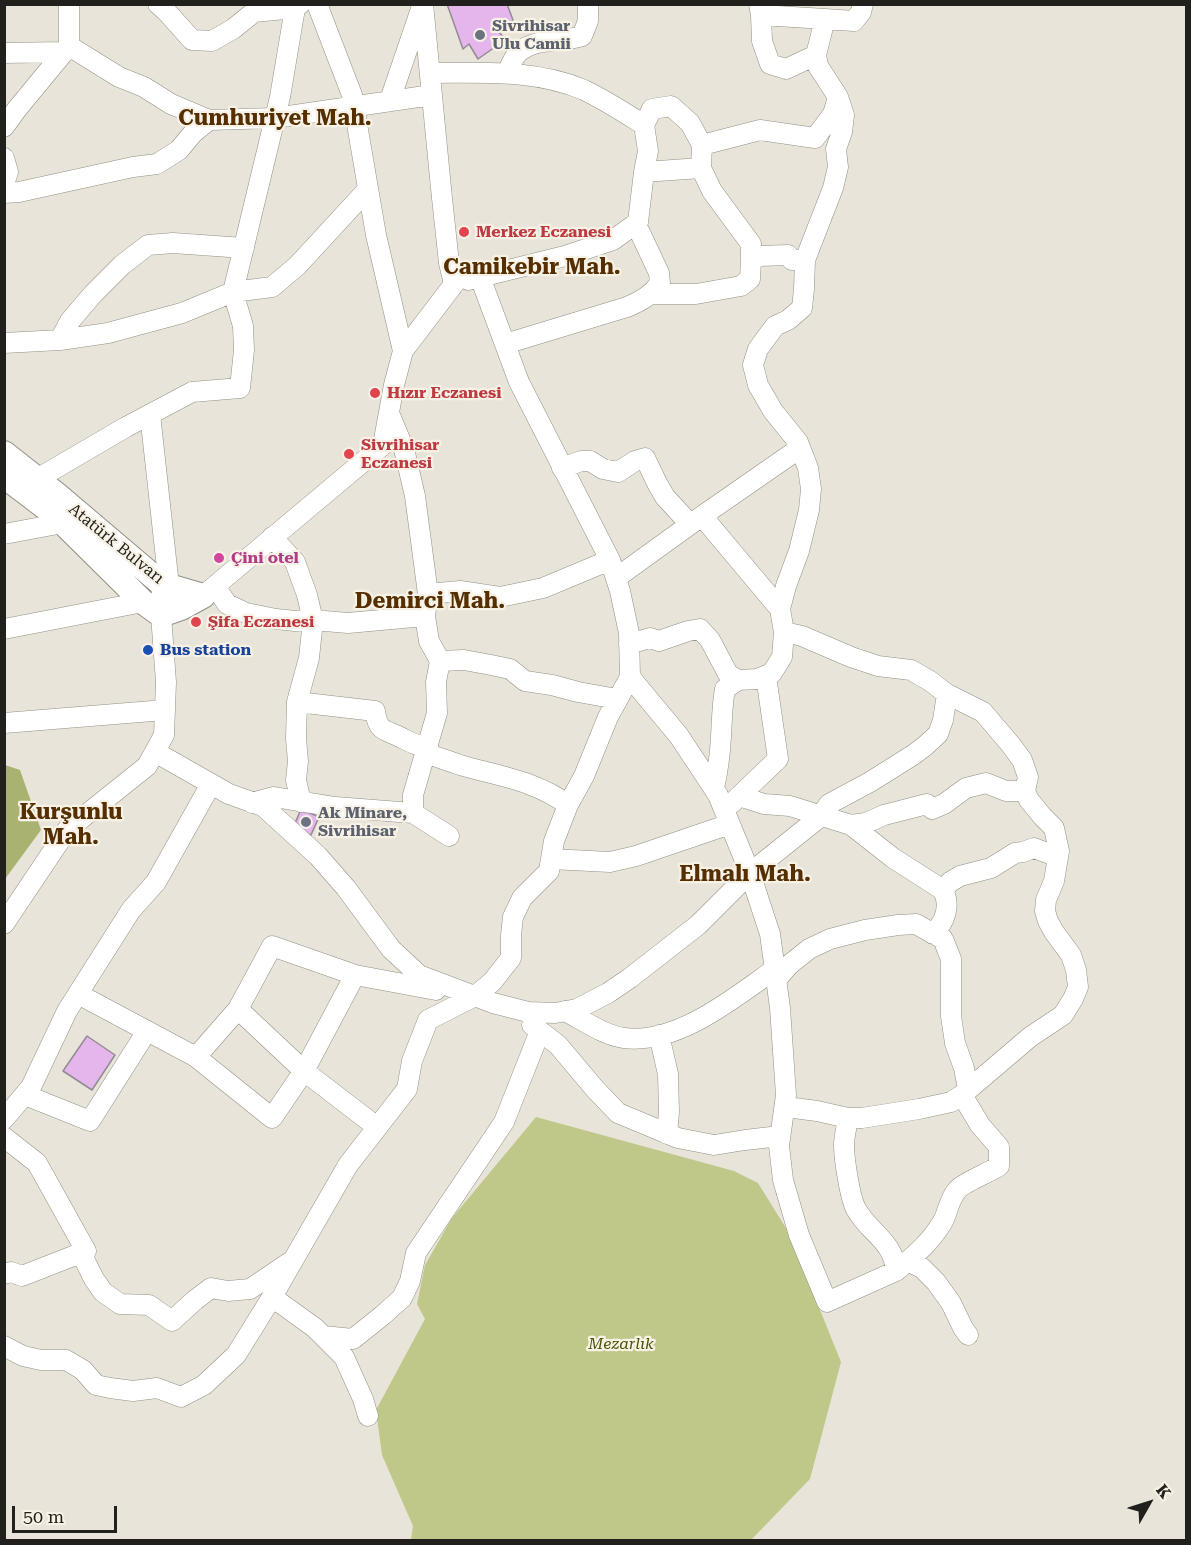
<!DOCTYPE html>
<meta charset="utf-8">
<style>
body{margin:0}
#map{position:relative;width:1191px;height:1545px;overflow:hidden;background:#e9e4d9;font-family:"Roboto Serif",serif}
canvas{display:block}
.frame{position:absolute;inset:0;border:6px solid #22201c;pointer-events:none}
.north{position:absolute;left:1119px;top:1473px;width:60px;height:60px;-webkit-text-stroke:4px #f7f1e6;paint-order:stroke;rotate:51deg;font-size:16px;font-weight:700;line-height:24px;text-align:center;color:#22201c}
.north::after{content:'';display:block;margin:auto;width:21px;height:27px;background:#22201c;clip-path:polygon(50% 0,100% 100%,50% 72%,0 100%)}
.scale{position:absolute;left:12px;top:1506px;width:105px;height:27px;box-sizing:border-box;border:3px solid #22201c;border-top:0;padding-left:8px;font-size:18px;line-height:21px;white-space:nowrap;color:#22201c;-webkit-text-stroke:4px #f7f1e6;paint-order:stroke}
</style>
<div id="map">
<canvas width="1191" height="1545"></canvas>
<div class="frame"></div>
<div class="north">K</div>
<div class="scale">50 m</div>
</div>
<script>
const ctx = document.querySelector('canvas').getContext('2d');
ctx.lineJoin = 'round';
function paint(path, color) { ctx.fillStyle = color; ctx.fill(path, 'evenodd'); }
function trace(path, color, width, dash) { ctx.strokeStyle = color; ctx.lineWidth = width; ctx.lineCap = dash ? 'butt' : 'round'; ctx.setLineDash(dash || []); ctx.stroke(path); }
function write(font, color, halo, rows, align = 'center') {
  ctx.font = font + ' "Roboto Serif",serif'; ctx.lineWidth = 4.5; ctx.setLineDash([]); ctx.textBaseline = 'middle'; ctx.strokeStyle = halo; ctx.fillStyle = color; for (const [text, x, y, turn = 0] of rows) {
    ctx.save(); ctx.translate(x, y); ctx.rotate((+turn || 0) * Math.PI / 180); ctx.textAlign = isNaN(turn) ? turn : align; if (halo) ctx.strokeText(text, 0, 0); ctx.fillText(text, 0, 0); ctx.restore();
  }
}
paint(new Path2D(`
 M 536,1117 L 734,1171 L 758,1183 L 789,1233 L 841,1362 L 810,1479 L 751,1540 L 411,1540 L 413,1526 L 382,1455 L 376,1410 L 425,1319 L 417,1304 L 425,1265 L 452,1218 Z`), '#bfc889');
paint(new Path2D(`
 M 5,765 L 20,770 L 41,830 L 5,879 Z`), '#a9b271');
const building = new Path2D(`
 M 447,4 L 507,4 L 513,20 L 498,30 L 505,40 L 478,59 L 469,44 L 463,49 Z
 M 301,809 L 319,817 L 311,835 L 293,828 Z
 M 87,1036 L 115,1055 L 92,1090 L 63,1071 Z`);
paint(building, '#e4b6eb');
trace(building, '#938b94', 1.5);
const minor = new Path2D(`
 M 158,4 L 166,11 L 192,40 L 212,41 L 233,29 L 254,12 L 295,8
 M 317,4 L 352,95 L 376,235 L 403,351
 M 759,4 L 761,15 L 825,19
 M 761,15 L 762,41 L 770,64 L 786,69 L 816,55
 M 69,46 L 119,77 L 144,87 L 171,104 L 209,120
 M 4,53 L 63,52
 M 430,73 C 481,73 536,69 584,90 C 605,100 625,113 644,125 L 648,151 L 644,172
 M 507,73 C 510,66 514,56 519,52 C 537,37 561,43 582,36 L 588,21 L 588,4
 M 390,100 L 421,9
 M 644,125 L 652,109 L 671,106 L 690,123 L 702,145
 M 4,127 L 17,109 L 69,46 L 69,4
 M 4,158 L 8,172 L 4,184
 M 701,168 L 712,191 L 751,244 L 751,260
 M 4,193 L 19,192 L 133,167 L 157,164 L 179,150 L 193,133 L 209,120 L 275,118 L 432,95
 M 480,277 L 519,382 L 610,560 L 620,591 L 629,633 L 630,677 L 679,736 L 718,795 L 750,873 L 770,934 L 780,1008 L 786,1095 L 779,1146 L 783,1180 L 799,1235 L 827,1302 L 896,1271 C 893,1240 870,1234 856,1209 C 850,1198 844,1159 844,1145 C 844,1136 847,1127 848,1118
 M 468,280 L 565,256 L 613,240 L 638,222 L 644,172 L 701,168 L 702,145 L 760,130 L 815,138 L 833,114 L 838,97 L 818,66 L 816,55 L 825,19 L 854,21 L 861,12 L 863,4
 M 650,294 L 696,294 L 741,286 L 750,279 L 751,260 L 760,256 L 788,255 L 792,260 L 805,260
 M 60,340 L 70,321 L 93,294 L 122,265 L 148,245 L 173,243 L 244,248
 M 4,343 L 60,340 L 108,333 L 182,313 L 233,292 L 272,287 L 297,266 L 368,189
 M 505,344 L 627,307 C 641,301 652,295 660,283 L 659,273 L 636,224
 M 150,414 L 169,586
 M 562,468 L 581,461 L 590,461 L 603,469 L 618,472 L 635,461 L 645,458 L 657,483 L 665,497 L 690,524
 M 37,479 L 126,427 L 192,392 L 240,388 L 244,350 L 243,326 L 233,292 L 280,97 L 295,8 L 300,4
 M 702,516 L 780,609
 M 4,534 L 63,523 L 73,515
 M 272,537 L 295,562 L 307,595 L 313,620 L 309,658 L 297,702 L 296,739 L 298,761 L 296,780 L 301,802
 M 616,578 L 702,516 L 800,448
 M 215,586 L 227,604 L 246,613 L 276,619 L 295,621 L 313,620 L 348,623 L 425,616 L 428,594 L 415,496 L 404,449 L 389,413
 M 428,594 L 460,591 L 500,597 L 543,588 L 610,560
 M 203,596 L 383,445 L 394,385 L 403,351 L 454,284 L 449,263 L 442,198 L 423,4
 M 4,629 L 143,602
 M 784,632 L 802,636 L 851,657 L 878,666 L 911,670 L 930,681 L 947,694 L 983,712 L 1011,745 L 1022,760 L 1028,777 L 1025,791 L 1029,800 L 1042,816 L 1054,828 L 1059,851 L 1054,881 L 1046,900 L 1045,911 L 1048,921 L 1054,932 L 1071,955 L 1076,970 L 1078,987 L 1073,999 L 1063,1015 L 1030,1037 L 962,1095 L 951,1102 L 919,1109 L 862,1118 L 848,1118 L 817,1111 L 794,1108 L 784,1110
 M 629,644 L 650,638 L 659,641 L 688,631 L 700,629 L 710,640 L 728,674 L 738,680 L 757,679 L 772,673 L 782,657 L 784,632 L 780,609 L 786,586 L 799,551 L 809,510 L 811,489 L 808,468 L 798,442 L 773,411 L 758,385 L 753,365 L 758,349 L 775,326 L 788,320 L 802,308 L 804,289 L 805,260 L 833,188 L 838,167 L 836,149 L 842,132 L 844,115 L 838,97
 M 440,661 L 464,660 L 491,665 L 510,669 L 525,681 L 552,685 L 578,692 L 617,699
 M 297,702 L 375,711 C 378,732 384,729 400,737 C 412,743 414,745 428,746
 M 4,723 L 165,710
 M 155,752 L 229,794 L 263,806 L 318,856 L 346,888 L 391,949 L 419,975 L 493,1003 L 528,1012 L 555,1013 L 577,1009 L 608,993 L 630,978 L 698,925 L 750,873 L 820,817 L 829,804 L 870,782 L 913,755 L 925,746 L 938,734 L 943,720 L 947,694
 M 425,753 C 437,757 449,761 460,765 C 498,776 537,781 568,805
 M 714,788 C 718,771 720,754 721,737 C 722,720 722,705 725,689 L 738,680
 M 739,796 L 764,804 L 790,806 L 851,825 L 866,823 L 884,815 L 927,804 L 932,809 L 944,804 L 966,788 L 986,783 L 1006,791 L 1025,791
 M 252,803 L 274,797 L 335,807 L 413,813 L 449,836
 M 732,803 L 778,759 L 766,676
 M 413,813 L 413,795 L 437,713 L 436,682 L 440,661 L 429,641 L 425,616
 M 851,825 L 893,858 L 943,890 C 951,906 945,922 933,934
 M 551,859 L 610,862 L 636,856 L 730,824
 M 943,890 L 950,882 L 960,876 L 991,868 L 1015,853 L 1023,852 L 1034,848 L 1058,857
 M 4,924 L 67,830 L 147,766 L 164,735 L 166,682 L 161,615 L 162,584
 M 776,980 L 789,965 L 809,949 L 830,939 L 865,930 L 898,925 L 916,924 L 943,939 L 951,959 L 951,1016 L 955,1043 L 964,1068 L 968,1089
 M 78,994 L 196,1057 L 238,1009 L 272,946 L 355,975 L 436,990
 M 238,1009 L 304,1071 L 377,1127
 M 565,1011 C 583,1020 603,1035 624,1038 C 677,1045 734,998 775,969
 M 532,1025 L 558,1045 L 595,1089 L 618,1113 L 678,1138 L 714,1145 L 745,1140 L 780,1136
 M 659,1035 L 668,1074 L 669,1112 L 667,1134
 M 196,1057 L 272,1118 L 304,1071 L 355,975
 M 25,1095 L 90,1121 L 147,1031
 M 4,1119 L 31,1087 L 67,1011 L 131,910 L 156,882 L 211,784
 M 4,1137 L 37,1163 L 86,1251 L 22,1276 L 11,1272 L 4,1274
 M 81,1253 L 94,1279 L 103,1292 L 120,1304 L 149,1305 L 172,1321 L 195,1300 L 211,1288 L 228,1291 L 250,1289 L 290,1262
 M 907,1261 L 922,1268 L 936,1282 L 951,1303 L 963,1328 L 968,1335
 M 896,1271 C 915,1255 929,1244 942,1223 C 949,1211 948,1200 958,1189 C 965,1182 988,1173 999,1166 L 999,1147 L 980,1125 L 962,1095
 M 272,1297 L 315,1328 L 344,1357 L 363,1399 L 368,1416
 M 323,1336 L 353,1339 L 383,1315 L 402,1298 L 410,1281 L 416,1253 L 504,1122 L 540,1031
 M 4,1346 L 23,1356 L 41,1360 L 66,1360 L 83,1370 L 96,1385 L 110,1388 L 133,1391 L 157,1388 L 181,1397 L 204,1385 L 236,1355 L 272,1297 L 348,1165 L 407,1089 L 412,1061 L 428,1020 L 475,996 L 492,982 L 511,958 L 511,935 L 513,917 L 522,898 L 549,871 L 554,841 L 568,805 L 584,776 L 608,717 L 630,677`);
const major = new Path2D(`
 M 4,453 L 56,494 L 162,584 L 203,596
 M 4,476 L 54,514 L 143,602 L 161,615 L 181,608 L 203,596`);
trace(minor, '#948f85', 21);
trace(major, '#948f85', 26);
trace(minor, '#fff', 20);
trace(major, '#fff', 24);
for (const [x, y, r, color] of [
 [480,35,6,"#6b7280"],
 [464,232,6,"#e0444e"],
 [375,393,6,"#e0444e"],
 [349,454,6,"#e0444e"],
 [219,558,6,"#d1479c"],
 [196,622,6,"#e0444e"],
 [148,650,6,"#1a4fb4"],
 [306,822,6,"#6b7280"]
]) { const dot = new Path2D(); dot.arc(x, y, r, 0, 2 * Math.PI); ctx.fillStyle = color; ctx.fill(dot); trace(dot, '#f7f1e6', 2); }
write('bold 16px', '#5b616d', '#f7f1e6', [
 ["Sivrihisar",492,26],
 ["Ulu Camii",492,44],
 ["Ak Minare,",318,813],
 ["Sivrihisar",318,831]
], 'left');
write('bold 16px', '#be3a42', '#f7f1e6', [
 ["Merkez Eczanesi",476,232],
 ["Hızır Eczanesi",387,393],
 ["Sivrihisar",361,445],
 ["Eczanesi",361,463],
 ["Şifa Eczanesi",208,622]
], 'left');
write('16px', '#22201c', '#f7f1e6', [
 ["Atatürk Bulvarı",116,544,39]
]);
write('bold 16px', '#b23c85', '#f7f1e6', [
 ["Çini otel",231,558]
], 'left');
write('bold 16px', '#164399', '#f7f1e6', [
 ["Bus station",160,650]
], 'left');
write('italic 16px', '#4c5303', '#f7f1e6', [
 ["Mezarlık",621,1344]
]);
write('bold 22px', '#562f00', '#f7f1e6', [
 ["Cumhuriyet Mah.",275,119],
 ["Camikebir Mah.",532,268],
 ["Demirci Mah.",430,602],
 ["Kurşunlu",71,813],
 ["Mah.",71,838],
 ["Elmalı Mah.",745,875]
]);
</script>
